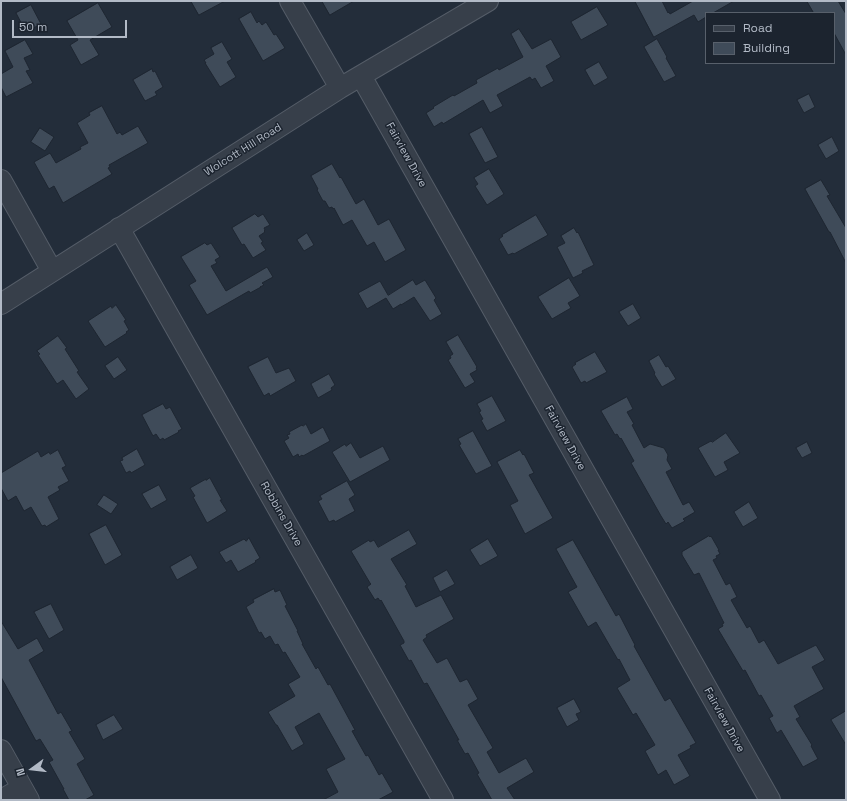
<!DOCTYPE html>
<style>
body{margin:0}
#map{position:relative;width:847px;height:801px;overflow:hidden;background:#232d3a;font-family:"Space Grotesk",sans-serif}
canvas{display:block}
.frame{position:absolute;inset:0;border:2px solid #b2bac6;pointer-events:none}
.legend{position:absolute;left:705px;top:12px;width:130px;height:52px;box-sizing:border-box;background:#1c242f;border:1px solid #58606b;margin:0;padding:5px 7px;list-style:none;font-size:12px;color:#b2bac6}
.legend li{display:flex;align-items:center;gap:8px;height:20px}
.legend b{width:20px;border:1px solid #58606b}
.north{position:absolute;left:12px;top:749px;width:40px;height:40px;-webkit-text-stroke:3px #1c242f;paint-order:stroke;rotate:255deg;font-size:11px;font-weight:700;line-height:16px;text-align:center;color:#b2bac6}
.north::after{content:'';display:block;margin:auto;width:14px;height:18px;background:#b2bac6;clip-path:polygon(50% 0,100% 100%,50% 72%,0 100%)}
.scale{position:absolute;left:12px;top:20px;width:115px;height:18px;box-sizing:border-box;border:2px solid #b2bac6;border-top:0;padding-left:5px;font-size:12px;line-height:14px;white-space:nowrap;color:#b2bac6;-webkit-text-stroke:3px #1c242f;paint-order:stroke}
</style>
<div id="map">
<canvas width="847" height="801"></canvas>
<div class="frame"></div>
<ul class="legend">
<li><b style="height:5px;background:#373f4a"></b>Road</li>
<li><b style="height:11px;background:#3f4b59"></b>Building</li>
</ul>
<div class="north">N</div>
<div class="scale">50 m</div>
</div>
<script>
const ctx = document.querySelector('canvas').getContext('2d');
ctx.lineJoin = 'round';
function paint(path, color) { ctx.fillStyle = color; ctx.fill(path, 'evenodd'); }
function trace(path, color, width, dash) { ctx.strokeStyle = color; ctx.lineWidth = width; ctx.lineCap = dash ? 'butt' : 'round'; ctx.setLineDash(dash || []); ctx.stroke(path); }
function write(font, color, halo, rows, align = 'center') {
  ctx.font = font + ' "Space Grotesk",sans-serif'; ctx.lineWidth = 3; ctx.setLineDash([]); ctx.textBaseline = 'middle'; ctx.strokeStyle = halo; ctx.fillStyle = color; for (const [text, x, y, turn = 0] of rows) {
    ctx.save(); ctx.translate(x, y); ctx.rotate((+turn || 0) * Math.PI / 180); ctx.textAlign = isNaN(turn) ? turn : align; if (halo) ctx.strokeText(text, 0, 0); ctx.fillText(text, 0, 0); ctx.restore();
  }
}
const building = new Path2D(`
 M 191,1 L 225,1 L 199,15 Z
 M 322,1 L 354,1 L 330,15 Z
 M 635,1 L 662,1 L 668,13 L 669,12 L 670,14 L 693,1 L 734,1 L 713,13 L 706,13 L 706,17 L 698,22 L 694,15 L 654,37 Z
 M 807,1 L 838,1 L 846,14 L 846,55 L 834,33 L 834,13 L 814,13 Z
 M 98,3 L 112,27 L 90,40 L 99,55 L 81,65 L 70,45 L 78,40 L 67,21 Z
 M 31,5 L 41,24 L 26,32 L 16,13 Z
 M 597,7 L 608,25 L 581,40 L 571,22 Z
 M 251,12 L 257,23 L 259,21 L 262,25 L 266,22 L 274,35 L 276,34 L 285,48 L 263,61 L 239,19 Z
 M 519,29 L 532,49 L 551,39 L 561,57 L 546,66 L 554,81 L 541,88 L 535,78 L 532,80 L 530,77 L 497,95 L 503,106 L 490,113 L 483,100 L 443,124 L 442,122 L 434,127 L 426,113 L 434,108 L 433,107 L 453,95 L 454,96 L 477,83 L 476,80 L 498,68 L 499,70 L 523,57 L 511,34 Z
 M 657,39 L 667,57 L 666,58 L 676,76 L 664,82 L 644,47 Z
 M 25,40 L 33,54 L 24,58 L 30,70 L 26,71 L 33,83 L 6,97 L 1,87 L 1,74 L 13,67 L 5,51 Z
 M 222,42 L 232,59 L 227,62 L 236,77 L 220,87 L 205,63 L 206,63 L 204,60 L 214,54 L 211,48 Z
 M 599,62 L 608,78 L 594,86 L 585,70 Z
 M 152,69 L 153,72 L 155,71 L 163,87 L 155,92 L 157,95 L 145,101 L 133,80 Z
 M 809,94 L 815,107 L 804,113 L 797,100 Z
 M 102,106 L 117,134 L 120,132 L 122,135 L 138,126 L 148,143 L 109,165 L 110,167 L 108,168 L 112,174 L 63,203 L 54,186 L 49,189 L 34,162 L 50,153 L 56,163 L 81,149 L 80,147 L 88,143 L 77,123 L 90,115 L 89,113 Z
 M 482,127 L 498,157 L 485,163 L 469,134 Z
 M 40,128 L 54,137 L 45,151 L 31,142 Z
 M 832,137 L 839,151 L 826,159 L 818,145 Z
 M 332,164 L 340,178 L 341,177 L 356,204 L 364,199 L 378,225 L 389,219 L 406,250 L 385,262 L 374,242 L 367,246 L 352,220 L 343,225 L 334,208 L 333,209 L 332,207 L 329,208 L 325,201 L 323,201 L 317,190 L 318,189 L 311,176 Z
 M 489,169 L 504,194 L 487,205 L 475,186 L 478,184 L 474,178 Z
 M 821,180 L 830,195 L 827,196 L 846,228 L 846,263 L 830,232 L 829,232 L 805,189 Z
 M 255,214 L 258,217 L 263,214 L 270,225 L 264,228 L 265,230 L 264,231 L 265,232 L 259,236 L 263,242 L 261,243 L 266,250 L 253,258 L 244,244 L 242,245 L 232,228 Z
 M 536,215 L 548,235 L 514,254 L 513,253 L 508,255 L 499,239 L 503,236 L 502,235 Z
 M 574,228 L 577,233 L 578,232 L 594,265 L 582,271 L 583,273 L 573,278 L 557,247 L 565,243 L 561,236 Z
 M 307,233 L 314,245 L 304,251 L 297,240 Z
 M 205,243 L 207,245 L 211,243 L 220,257 L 215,260 L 217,263 L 211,266 L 226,291 L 267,267 L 273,277 L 262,283 L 264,285 L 260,287 L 261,287 L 250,293 L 249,291 L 207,315 L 189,285 L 196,281 L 181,257 Z
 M 569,278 L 580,296 L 568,303 L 571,308 L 552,319 L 538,297 Z
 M 413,280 L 416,285 L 425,280 L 436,298 L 434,300 L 442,314 L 430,321 L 414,297 L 401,305 L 401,304 L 393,309 L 386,298 L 367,309 L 358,293 L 380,281 L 388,295 Z
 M 633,304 L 641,318 L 628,326 L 619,312 Z
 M 116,305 L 126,320 L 124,321 L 129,330 L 126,332 L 127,333 L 105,347 L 88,321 L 111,306 L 112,308 Z
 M 458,335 L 477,367 L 476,368 L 477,370 L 470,374 L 475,382 L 465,388 L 448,360 L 451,358 L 450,356 L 453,354 L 446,342 Z
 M 58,336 L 67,348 L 65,349 L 79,371 L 77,372 L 89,389 L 76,399 L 63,380 L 57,384 L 38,355 L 40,354 L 37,351 Z
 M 595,352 L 607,372 L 586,383 L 585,381 L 581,383 L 572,367 L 576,364 L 575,363 Z
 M 659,355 L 666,367 L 668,366 L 676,379 L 662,387 L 654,374 L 655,373 L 649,361 Z
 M 118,357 L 127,370 L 114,379 L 105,366 Z
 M 268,357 L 276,373 L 289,368 L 296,381 L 270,396 L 269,393 L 264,396 L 248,367 Z
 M 329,374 L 335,385 L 331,388 L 332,390 L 318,398 L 311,384 Z
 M 492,396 L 506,421 L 487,431 L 481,420 L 483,419 L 479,412 L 481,411 L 477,404 Z
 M 627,397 L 633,409 L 627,412 L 634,424 L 632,425 L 644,448 L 650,444 L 664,448 L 668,455 L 667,460 L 672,469 L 666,472 L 683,505 L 689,502 L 695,512 L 683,519 L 685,521 L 672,528 L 668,522 L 666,524 L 661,516 L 631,463 L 634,461 L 621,438 L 620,439 L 617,434 L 615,435 L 601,411 Z
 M 163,404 L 166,409 L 170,407 L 182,429 L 178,431 L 179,432 L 164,440 L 163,438 L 160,440 L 156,434 L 153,436 L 142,415 Z
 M 306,424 L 311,434 L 323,427 L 330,441 L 303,456 L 302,455 L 299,457 L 298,454 L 293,457 L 284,441 L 289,438 L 287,435 L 290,434 L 289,432 L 302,425 L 303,426 Z
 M 473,431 L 492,466 L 476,474 L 459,445 L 461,444 L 458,439 Z
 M 726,433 L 740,453 L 724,462 L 728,470 L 715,477 L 698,448 L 711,441 L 712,442 Z
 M 807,442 L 812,453 L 802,458 L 796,448 Z
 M 351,443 L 360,458 L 383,446 L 390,460 L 350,482 L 332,452 L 345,444 L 346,446 Z
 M 137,449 L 145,465 L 131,473 L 130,471 L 126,473 L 120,461 L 123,460 L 122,458 Z
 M 58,450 L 66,466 L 62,468 L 69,481 L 58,487 L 60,490 L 48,497 L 59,519 L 46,527 L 45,525 L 42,526 L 31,507 L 24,511 L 16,496 L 8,501 L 1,488 L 1,473 L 38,451 L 41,457 L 49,452 L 50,454 Z
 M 520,450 L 523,455 L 524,454 L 534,473 L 529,475 L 553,518 L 525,534 L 510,505 L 518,501 L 497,462 Z
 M 210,478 L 222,500 L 220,500 L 227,511 L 207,523 L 193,497 L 195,496 L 190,488 L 206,479 L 206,480 Z
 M 347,481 L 355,495 L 349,499 L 355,511 L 335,522 L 334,520 L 329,522 L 318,501 L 322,499 L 320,496 Z
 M 159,485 L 167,500 L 151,509 L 142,494 Z
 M 104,495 L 118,504 L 111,514 L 97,505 Z
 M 749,502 L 758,518 L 743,527 L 734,512 Z
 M 106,525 L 122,555 L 105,565 L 89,534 Z
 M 409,530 L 417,544 L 391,559 L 407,585 L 405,586 L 416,607 L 441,595 L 454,619 L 426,635 L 427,637 L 423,640 L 437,663 L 447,658 L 460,682 L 467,679 L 478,699 L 468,705 L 493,748 L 487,752 L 499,773 L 526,758 L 534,772 L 507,788 L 515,800 L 492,800 L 477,774 L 479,773 L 468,753 L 465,754 L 457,740 L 459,740 L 427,683 L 424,684 L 411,660 L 409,661 L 400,645 L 404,643 L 404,641 L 381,600 L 380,601 L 378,598 L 375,600 L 367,587 L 371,584 L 370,583 L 351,551 L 369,540 L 370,542 L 374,540 L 378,547 Z
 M 709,536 L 710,537 L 711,536 L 719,550 L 718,550 L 720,554 L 716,556 L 717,558 L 713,560 L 726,585 L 730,583 L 737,597 L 731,600 L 747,628 L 750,626 L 759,643 L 764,640 L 778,664 L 816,645 L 825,660 L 812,667 L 824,689 L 794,706 L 800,717 L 796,719 L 812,745 L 811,746 L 818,759 L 803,767 L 781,730 L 777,733 L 769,718 L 773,716 L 761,695 L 759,696 L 745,670 L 743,671 L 718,629 L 723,626 L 722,624 L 724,623 L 699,573 L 694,575 L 682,555 L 682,552 Z
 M 249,538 L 260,558 L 255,561 L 256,562 L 238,572 L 231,560 L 226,563 L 219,552 L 244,539 L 246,541 Z
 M 488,539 L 498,556 L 480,566 L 470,550 Z
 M 573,540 L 585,561 L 616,616 L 619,614 L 635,645 L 634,646 L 665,701 L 670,698 L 696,743 L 690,746 L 691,748 L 678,755 L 690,776 L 674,785 L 666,770 L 658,775 L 645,751 L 655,745 L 636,713 L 633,715 L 617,688 L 630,680 L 619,659 L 618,660 L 596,622 L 588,627 L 568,592 L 577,587 L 556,549 Z
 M 191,555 L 198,568 L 177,580 L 170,567 Z
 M 447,570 L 455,584 L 440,592 L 433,578 Z
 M 274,589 L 275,592 L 280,590 L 287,605 L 285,606 L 298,631 L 297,631 L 303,644 L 302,644 L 316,669 L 318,667 L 328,685 L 330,684 L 355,730 L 352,731 L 366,756 L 368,755 L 379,775 L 382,773 L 393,792 L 378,800 L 323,800 L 338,792 L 326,769 L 345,759 L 319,713 L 295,727 L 304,744 L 292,751 L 277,725 L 276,725 L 268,712 L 295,696 L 288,684 L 300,677 L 285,652 L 283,653 L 278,644 L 275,645 L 270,636 L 265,639 L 261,632 L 259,633 L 246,607 L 254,602 L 253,600 Z
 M 51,604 L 64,630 L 49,639 L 34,612 Z
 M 1,621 L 18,649 L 37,638 L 44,651 L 29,660 L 58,714 L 61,712 L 72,731 L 69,732 L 85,759 L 77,764 L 94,795 L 85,800 L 69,800 L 63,789 L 64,789 L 49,762 L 53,760 L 40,739 L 36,741 L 1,677 Z
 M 574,699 L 581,712 L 576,714 L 579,720 L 567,727 L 557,708 Z
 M 846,711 L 846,745 L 831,720 Z
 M 114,715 L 123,729 L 103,740 L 96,725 Z`);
paint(building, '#3f4b59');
trace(building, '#1e2631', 1);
const minor = new Path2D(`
 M 290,1 L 340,88
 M 361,76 L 770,800
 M 1,180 L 52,271
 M 119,228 L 443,800
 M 1,304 L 340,88 L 488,1
 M 1,750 L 29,800
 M 1,800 L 22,788`);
trace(minor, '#555d68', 22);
trace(minor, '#373f4a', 20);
write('11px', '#b2bac6', '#1c242f', [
 ["Wolcott Hill Road",243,150,-32],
 ["Fairview Drive",406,155,61],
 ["Fairview Drive",565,438,61],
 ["Robbins Drive",281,514,60],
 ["Fairview Drive",724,720,61]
]);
</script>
